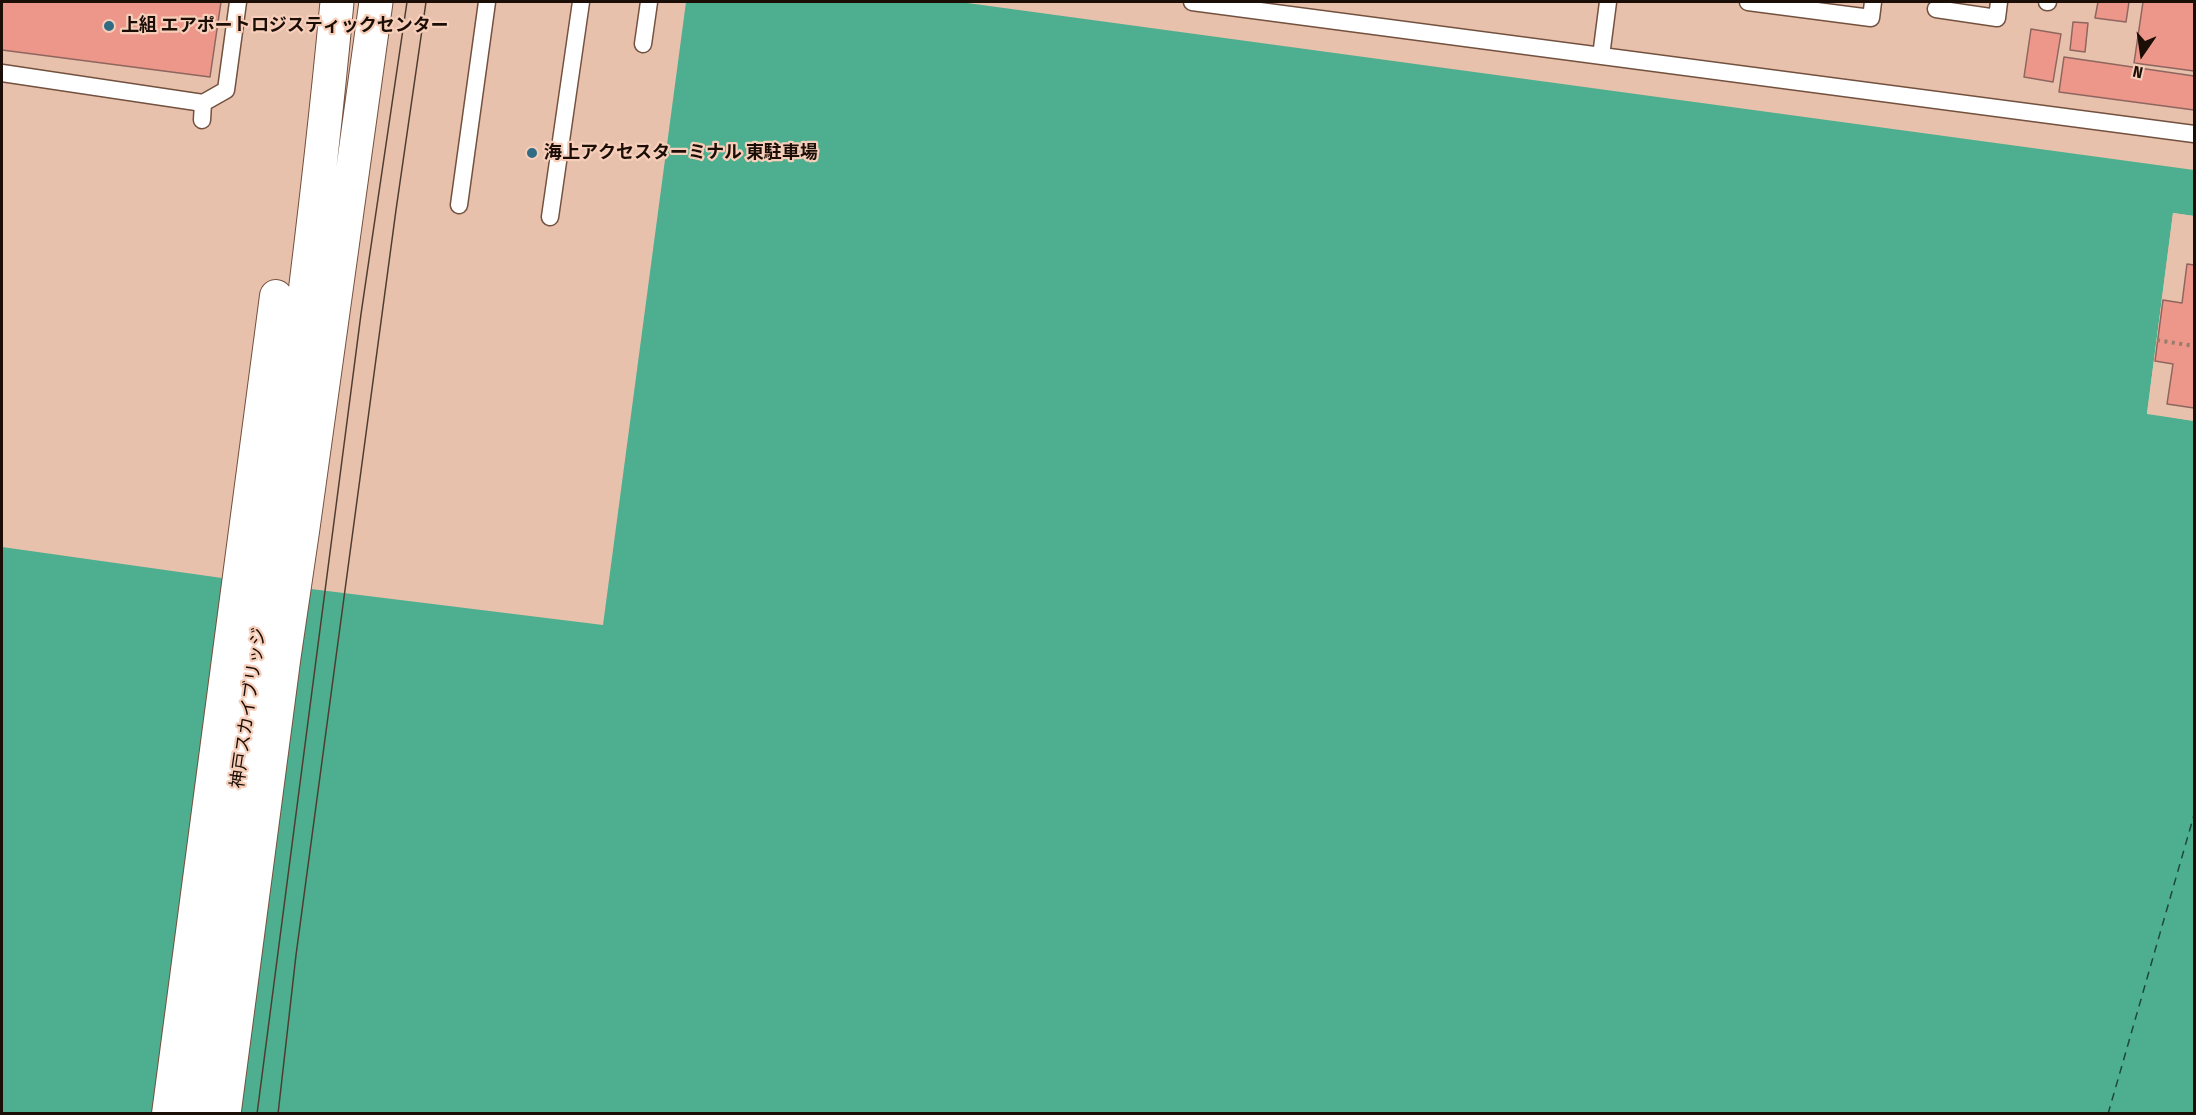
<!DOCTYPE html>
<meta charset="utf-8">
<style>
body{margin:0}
#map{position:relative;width:2196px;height:1115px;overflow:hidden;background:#e8c1ac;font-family:"Fira Sans Condensed",sans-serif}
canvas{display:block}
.frame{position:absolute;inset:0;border:3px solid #1b0e07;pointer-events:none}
.north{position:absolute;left:2112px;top:24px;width:60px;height:60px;-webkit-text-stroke:4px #f6ceb9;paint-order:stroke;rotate:193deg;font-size:16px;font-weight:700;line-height:24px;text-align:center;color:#1b0e07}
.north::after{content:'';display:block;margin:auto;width:21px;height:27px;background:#1b0e07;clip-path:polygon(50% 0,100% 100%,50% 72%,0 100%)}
</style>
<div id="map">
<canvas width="2196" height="1115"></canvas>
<div class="frame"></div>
<div class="north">N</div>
</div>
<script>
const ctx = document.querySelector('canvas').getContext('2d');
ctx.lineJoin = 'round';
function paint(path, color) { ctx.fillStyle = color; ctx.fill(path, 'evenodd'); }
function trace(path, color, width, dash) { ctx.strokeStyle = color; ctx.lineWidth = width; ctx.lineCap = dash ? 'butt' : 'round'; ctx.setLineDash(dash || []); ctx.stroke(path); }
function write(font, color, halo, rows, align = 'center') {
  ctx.font = font + ' "Fira Sans Condensed","Noto Sans JP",sans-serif'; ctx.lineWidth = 4.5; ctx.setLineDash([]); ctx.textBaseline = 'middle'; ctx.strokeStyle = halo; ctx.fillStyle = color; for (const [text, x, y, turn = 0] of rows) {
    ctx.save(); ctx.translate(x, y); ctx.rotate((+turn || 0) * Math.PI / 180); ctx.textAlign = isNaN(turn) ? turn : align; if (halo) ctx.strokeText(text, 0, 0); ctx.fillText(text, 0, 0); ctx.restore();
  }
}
paint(new Path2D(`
 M 686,2 L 960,2 L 2194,170 L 2194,216 L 2173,213 L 2147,413 L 2194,421 L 2194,1113 L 2,1114 L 2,547 L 222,578 L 603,625 Z`), '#4daf8f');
paint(new Path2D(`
 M 2173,213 L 2194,216 L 2194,219 L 2176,216 L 2150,411 L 2194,418 L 2194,421 L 2147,414 Z`), '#e8c1ac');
trace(new Path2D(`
 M 2108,1114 L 2194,815`), '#1d483a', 1.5, [8, 6]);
const building = new Path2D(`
 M 2,2 L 221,2 L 210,77 L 2,50 Z
 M 2098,2 L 2129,2 L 2126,22 L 2095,18 Z
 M 2143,2 L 2194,2 L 2194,71 L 2134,63 Z
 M 2073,22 L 2088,23 L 2085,52 L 2070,50 Z
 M 2031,29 L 2061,34 L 2053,82 L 2024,77 Z
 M 2064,57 L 2194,76 L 2194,110 L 2059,92 Z
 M 2187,264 L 2194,265 L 2194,408 L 2167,404 L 2173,364 L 2155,361 L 2163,300 L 2182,303 Z`);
paint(building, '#ec978a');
trace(building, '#8e665f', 1.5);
const lane = new Path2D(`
 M 1192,2 L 2194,134
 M 1748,2 L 1871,18 L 1873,2
 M 2047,2 L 2048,2
 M 1936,9 L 1997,18 L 1999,2
 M 643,44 L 649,2
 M 1601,56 L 1608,2
 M 2,73 L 203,103 L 226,90 L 238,2
 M 202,120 L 203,103
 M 459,205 L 487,2
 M 550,217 L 581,2`);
const street = new Path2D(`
 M 168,1114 L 276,296`);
const secondary = new Path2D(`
 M 197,1114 C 241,742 302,374 337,2
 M 224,1114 L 284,657 L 303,528 L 376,2`);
trace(lane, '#73513f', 19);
trace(street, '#73513f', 34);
trace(secondary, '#73513f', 35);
trace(new Path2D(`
 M 2157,340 L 2194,346`), '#997c6c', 4, [3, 4.5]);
trace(lane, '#fff', 16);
trace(street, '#fff', 32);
trace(secondary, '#fff', 33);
trace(new Path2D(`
 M 257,1114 L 361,314 L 407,2
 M 278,1114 L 296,955 L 396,210 L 426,2`), '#4f3c31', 1.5);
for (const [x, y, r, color] of [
 [109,26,6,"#326b84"],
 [532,153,6,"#326b84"]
]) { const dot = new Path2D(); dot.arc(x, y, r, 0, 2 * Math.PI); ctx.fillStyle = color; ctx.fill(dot); trace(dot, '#f6ceb9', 2); }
write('bold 18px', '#1b0e07', '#f6ceb9', [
 ["上組 エアポートロジスティックセンター",121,26],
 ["海上アクセスターミナル 東駐車場",544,153]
], 'left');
write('18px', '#1b0e07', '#f6ceb9', [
 ["神戸スカイブリッジ",249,708,-82]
]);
</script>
